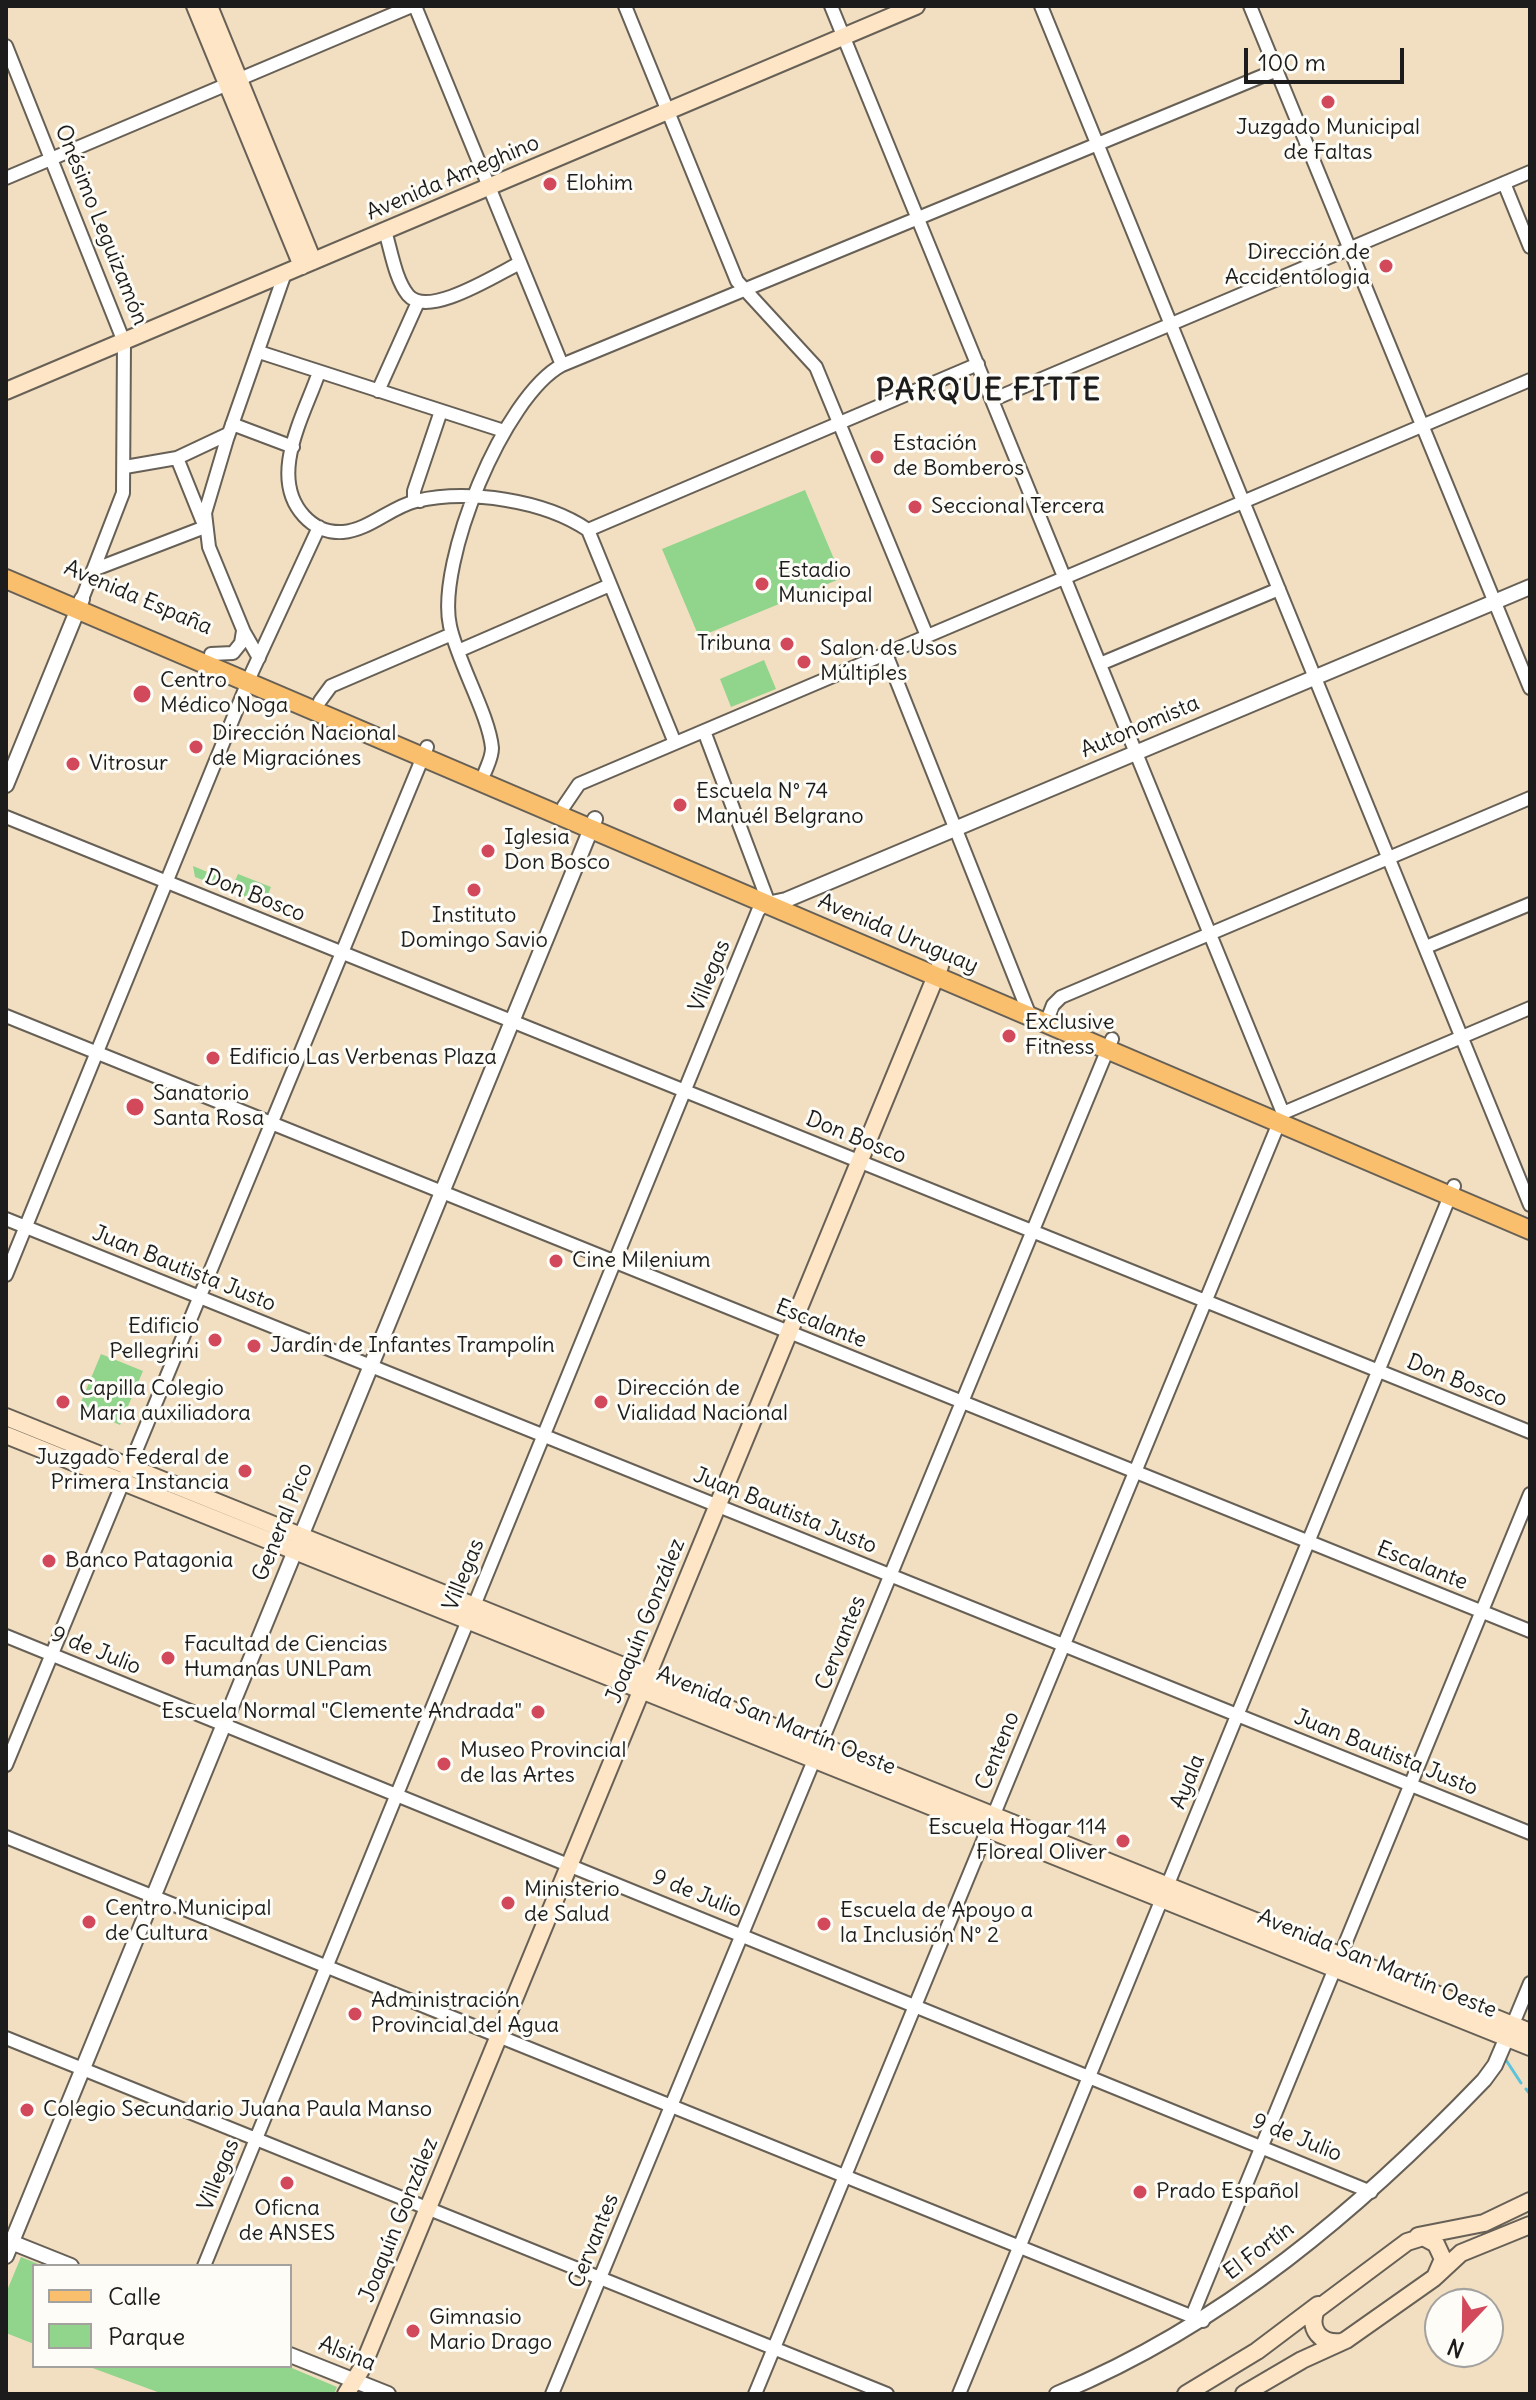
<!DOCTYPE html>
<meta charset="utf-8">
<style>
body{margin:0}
#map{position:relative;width:1536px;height:2400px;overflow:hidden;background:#f2dfc1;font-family:Delius,sans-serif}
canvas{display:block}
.frame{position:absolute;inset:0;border:8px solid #1c1c1c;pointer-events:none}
.legend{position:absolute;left:32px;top:2264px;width:260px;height:104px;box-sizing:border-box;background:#fdfcf7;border:2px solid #a3a29f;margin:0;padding:10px 14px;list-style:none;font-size:24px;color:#1c1c1c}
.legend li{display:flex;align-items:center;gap:16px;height:40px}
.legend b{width:40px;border:2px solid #a3a29f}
.north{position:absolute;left:1424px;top:2288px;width:80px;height:80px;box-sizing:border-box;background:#fdfcf7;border:2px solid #a3a29f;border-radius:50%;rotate:202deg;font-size:22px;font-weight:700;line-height:32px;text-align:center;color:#1c1c1c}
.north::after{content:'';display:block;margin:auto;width:28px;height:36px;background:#d1495b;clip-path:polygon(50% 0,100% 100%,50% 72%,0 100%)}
.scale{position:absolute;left:1244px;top:48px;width:160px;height:36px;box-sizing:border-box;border:4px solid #1c1c1c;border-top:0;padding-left:10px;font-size:24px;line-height:28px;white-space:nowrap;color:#1c1c1c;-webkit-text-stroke:6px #fdfcf7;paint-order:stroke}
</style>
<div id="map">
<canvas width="1536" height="2400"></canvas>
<div class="frame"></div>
<ul class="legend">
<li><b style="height:10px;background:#f9bf6d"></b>Calle</li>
<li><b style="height:22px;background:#91d48c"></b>Parque</li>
</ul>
<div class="north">N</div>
<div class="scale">100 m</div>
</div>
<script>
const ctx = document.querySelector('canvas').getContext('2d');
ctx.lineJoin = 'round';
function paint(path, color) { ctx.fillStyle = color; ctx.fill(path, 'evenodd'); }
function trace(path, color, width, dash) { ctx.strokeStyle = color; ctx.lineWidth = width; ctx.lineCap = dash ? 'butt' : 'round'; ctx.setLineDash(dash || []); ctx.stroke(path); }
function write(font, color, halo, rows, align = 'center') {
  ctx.font = font + ' Delius,sans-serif'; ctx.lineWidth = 6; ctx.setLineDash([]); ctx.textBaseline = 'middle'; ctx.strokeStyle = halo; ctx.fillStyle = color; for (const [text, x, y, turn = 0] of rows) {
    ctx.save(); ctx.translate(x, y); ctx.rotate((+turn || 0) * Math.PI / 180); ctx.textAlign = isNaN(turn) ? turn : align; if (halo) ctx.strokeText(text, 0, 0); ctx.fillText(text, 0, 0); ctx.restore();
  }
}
paint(new Path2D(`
 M 805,490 L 842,578 L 699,637 L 662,549 Z
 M 764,660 L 776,689 L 731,707 L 720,679 Z
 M 193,866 L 234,883 L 238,874 L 271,887 L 264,904 L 195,877 Z
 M 101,1354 L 143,1371 L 120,1425 L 79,1407 Z
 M 21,2257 L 43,2266 L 34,2266 L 34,2344 L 6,2333 L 6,2293 Z
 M 87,2366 L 287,2366 L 337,2387 L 334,2394 L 163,2394 Z`), '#91d48c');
trace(new Path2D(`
 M 1504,2057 L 1521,2083
 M 1526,2089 L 1530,2094`), '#5dc2db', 3);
const minor = new Path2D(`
 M 415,6 L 562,365
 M 625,6 L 737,281 L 816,367 L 927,636
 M 1041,6 L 1530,1205
 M 1250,6 L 1530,688
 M 6,46 L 124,342 L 123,493 L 82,599
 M 6,178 L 412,6
 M 1504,183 L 1530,247
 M 385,231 C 391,250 395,279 408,295 C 428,319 497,274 520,263
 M 259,352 L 504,431
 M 319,372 C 305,414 267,476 304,516 C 314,527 328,533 343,532 C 369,530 391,507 416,501 C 468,489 544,500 588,530
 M 378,391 L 418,302
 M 992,400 L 1530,172
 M 232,424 L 293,447
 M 177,458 L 202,520
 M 125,467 L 177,458 L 228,434
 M 420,501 L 414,497 L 414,491 L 441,411
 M 588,530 L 978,364
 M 588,530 L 675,743
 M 93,570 L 205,527
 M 458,651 L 610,585
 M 211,654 L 233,653 L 241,643 L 243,631
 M 886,654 L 1030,1016
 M 259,658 L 244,632 L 209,547 L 205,513 L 227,439 L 285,273
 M 1100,664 L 1279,589
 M 320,701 L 331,686 L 452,634
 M 485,772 C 488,764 492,757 492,748 C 489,715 458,663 450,626 C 436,563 504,396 562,365 L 1277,70
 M 564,806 L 579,784 L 1530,380
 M 6,817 L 1530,1432
 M 1426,947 L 1530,904
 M 6,1016 L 1530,1631
 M 1046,1023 L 1053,1005 L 1061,997 L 1530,798
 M 1283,1113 L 1530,1008
 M 6,1219 L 1530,1833
 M 6,1275 L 252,672 L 319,527
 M 6,1636 L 1371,2192
 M 6,1765 L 427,747
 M 6,1837 L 1203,2321
 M 1513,2024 L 1530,1983
 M 6,2038 L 887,2394
 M 204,2266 L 758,911 L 768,901 L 704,731
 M 1192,2316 L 1530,1494
 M 552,2394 L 1112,1039
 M 755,2394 L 1283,1113 L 831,6
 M 959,2394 L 1454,1186`);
const tertiary = new Path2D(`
 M 6,785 L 82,599
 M 767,904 L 786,900 L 1530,587
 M 6,2240 L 71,2266
 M 6,2256 L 595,819
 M 290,2355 L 388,2394
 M 1057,2394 C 1224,2325 1360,2209 1484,2080 L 1495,2065 L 1510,2030`);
const secondary = new Path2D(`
 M 195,6 L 302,266
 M 209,6 L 313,261
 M 6,391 L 916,6
 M 6,1417 L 1530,2032
 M 6,1435 L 1530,2047
 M 1418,2236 L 1484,2223 L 1530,2201
 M 1341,2342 C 1320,2344 1308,2329 1316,2310 L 1407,2242 L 1423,2237 L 1436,2244 L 1443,2259 L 1436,2275
 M 346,2394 L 362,2368 L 940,966
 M 1186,2394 L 1257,2351 L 1318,2305
 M 1244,2394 L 1302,2360 L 1346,2340 L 1434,2278 L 1461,2253 L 1530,2225`);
const primary = new Path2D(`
 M 6,579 L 1530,1230`);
trace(minor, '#676056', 16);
trace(tertiary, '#676056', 18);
trace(secondary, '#676056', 20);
trace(primary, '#676056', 22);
trace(minor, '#fff', 12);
trace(tertiary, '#fff', 14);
trace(secondary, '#fde5c5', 16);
trace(primary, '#f9bf6d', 18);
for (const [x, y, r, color] of [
 [1328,102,8,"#d1495b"],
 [550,184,8,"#d1495b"],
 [1386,266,8,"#d1495b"],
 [877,457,8,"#d1495b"],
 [915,507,8,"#d1495b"],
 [762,584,8,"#d1495b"],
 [787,644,8,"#d1495b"],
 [804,662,8,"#d1495b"],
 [142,694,10,"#d1495b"],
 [196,747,8,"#d1495b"],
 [73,764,8,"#d1495b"],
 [680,805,8,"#d1495b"],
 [488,851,8,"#d1495b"],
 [474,890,8,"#d1495b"],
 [1009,1036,8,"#d1495b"],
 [213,1058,8,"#d1495b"],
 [135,1107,10,"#d1495b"],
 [556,1261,8,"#d1495b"],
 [215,1340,8,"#d1495b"],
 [254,1346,8,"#d1495b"],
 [63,1402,8,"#d1495b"],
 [601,1402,8,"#d1495b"],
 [245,1471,8,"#d1495b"],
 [49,1561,8,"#d1495b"],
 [168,1658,8,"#d1495b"],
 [538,1712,8,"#d1495b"],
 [444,1764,8,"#d1495b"],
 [1123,1841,8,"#d1495b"],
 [508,1903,8,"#d1495b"],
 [89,1922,8,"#d1495b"],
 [824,1924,8,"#d1495b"],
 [355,2014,8,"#d1495b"],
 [27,2110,8,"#d1495b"],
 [287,2183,8,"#d1495b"],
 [1140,2192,8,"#d1495b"],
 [413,2331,8,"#d1495b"]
]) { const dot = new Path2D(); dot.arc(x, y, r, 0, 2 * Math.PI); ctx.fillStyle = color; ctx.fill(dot); trace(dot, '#fdfcf7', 3); }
write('22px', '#1c1c1c', '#fdfcf7', [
 ["Juzgado Municipal",1328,128,"center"],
 ["de Faltas",1328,153,"center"],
 ["Elohim",566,184],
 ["Dirección de",1370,253,"right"],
 ["Accidentologia",1370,278,"right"],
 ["Estación",893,444],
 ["de Bomberos",893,469],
 ["Seccional Tercera",931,507],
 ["Estadio",778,571],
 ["Municipal",778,596],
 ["Tribuna",771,644,"right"],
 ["Salon de Usos",820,649],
 ["Múltiples",820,674],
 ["Centro",160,681],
 ["Médico Noga",160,706],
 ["Dirección Nacional",212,734],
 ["de Migraciónes",212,759],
 ["Vitrosur",89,764],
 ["Escuela N° 74",696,792],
 ["Manuél Belgrano",696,817],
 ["Iglesia",504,838],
 ["Don Bosco",504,863],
 ["Instituto",474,916,"center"],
 ["Domingo Savio",474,941,"center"],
 ["Exclusive",1025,1023],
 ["Fitness",1025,1048],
 ["Edificio Las Verbenas Plaza",229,1058],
 ["Sanatorio",153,1094],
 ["Santa Rosa",153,1119],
 ["Cine Milenium",572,1261],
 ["Edificio",199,1327,"right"],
 ["Pellegrini",199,1352,"right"],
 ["Jardín de Infantes Trampolín",270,1346],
 ["Capilla Colegio",79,1389],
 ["Maria auxiliadora",79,1414],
 ["Dirección de",617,1389],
 ["Vialidad Nacional",617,1414],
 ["Juzgado Federal de",229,1458,"right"],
 ["Primera Instancia",229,1483,"right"],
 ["Banco Patagonia",65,1561],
 ["Facultad de Ciencias",184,1645],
 ["Humanas UNLPam",184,1670],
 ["Escuela Normal \"Clemente Andrada\"",522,1712,"right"],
 ["Museo Provincial",460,1751],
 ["de las Artes",460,1776],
 ["Escuela Hogar 114",1107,1828,"right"],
 ["Floreal Oliver",1107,1853,"right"],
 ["Ministerio",524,1890],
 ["de Salud",524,1915],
 ["Centro Municipal",105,1909],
 ["de Cultura",105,1934],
 ["Escuela de Apoyo a",840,1911],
 ["la Inclusión N° 2",840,1936],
 ["Administración",371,2001],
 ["Provincial del Agua",371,2026],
 ["Colegio Secundario Juana Paula Manso",43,2110],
 ["Prado Español",1156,2192],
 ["Oficna",287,2209,"center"],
 ["de ANSES",287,2234,"center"],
 ["Gimnasio",429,2318],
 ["Mario Drago",429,2343]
], 'left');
write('22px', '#1c1c1c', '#fdfcf7', [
 ["Avenida Ameghino",453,178,-23],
 ["Onésimo Leguizamón",101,225,68],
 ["Avenida España",138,598,23],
 ["Autonomista",1140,727,-23],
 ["Don Bosco",255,896,22],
 ["Avenida Uruguay",898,934,23],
 ["Villegas",710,976,-68],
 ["Don Bosco",856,1138,22],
 ["Juan Bautista Justo",184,1269,22],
 ["Escalante",821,1324,22],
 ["Don Bosco",1457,1381,22],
 ["Juan Bautista Justo",785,1511,22],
 ["General Pico",283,1522,-68],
 ["Escalante",1422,1566,22],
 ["Villegas",464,1575,-68],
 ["Joaquín González",646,1621,-68],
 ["Cervantes",841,1643,-68],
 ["9 de Julio",96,1651,22],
 ["Avenida San Martín Oeste",776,1721,22],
 ["Centeno",998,1751,-68],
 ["Juan Bautista Justo",1386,1753,22],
 ["Ayala",1188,1782,-68],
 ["9 de Julio",697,1894,22],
 ["Avenida San Martín Oeste",1377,1964,22],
 ["9 de Julio",1297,2138,22],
 ["Villegas",219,2175,-68],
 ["Joaquín González",399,2220,-68],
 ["Cervantes",594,2241,-68],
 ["El Fortín",1259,2251,-37],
 ["Alsina",347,2354,22]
]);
ctx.letterSpacing = '2px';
write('bold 30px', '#1c1c1c', '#fdfcf7', [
 ["PARQUE FITTE",989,391]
]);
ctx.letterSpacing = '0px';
</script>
